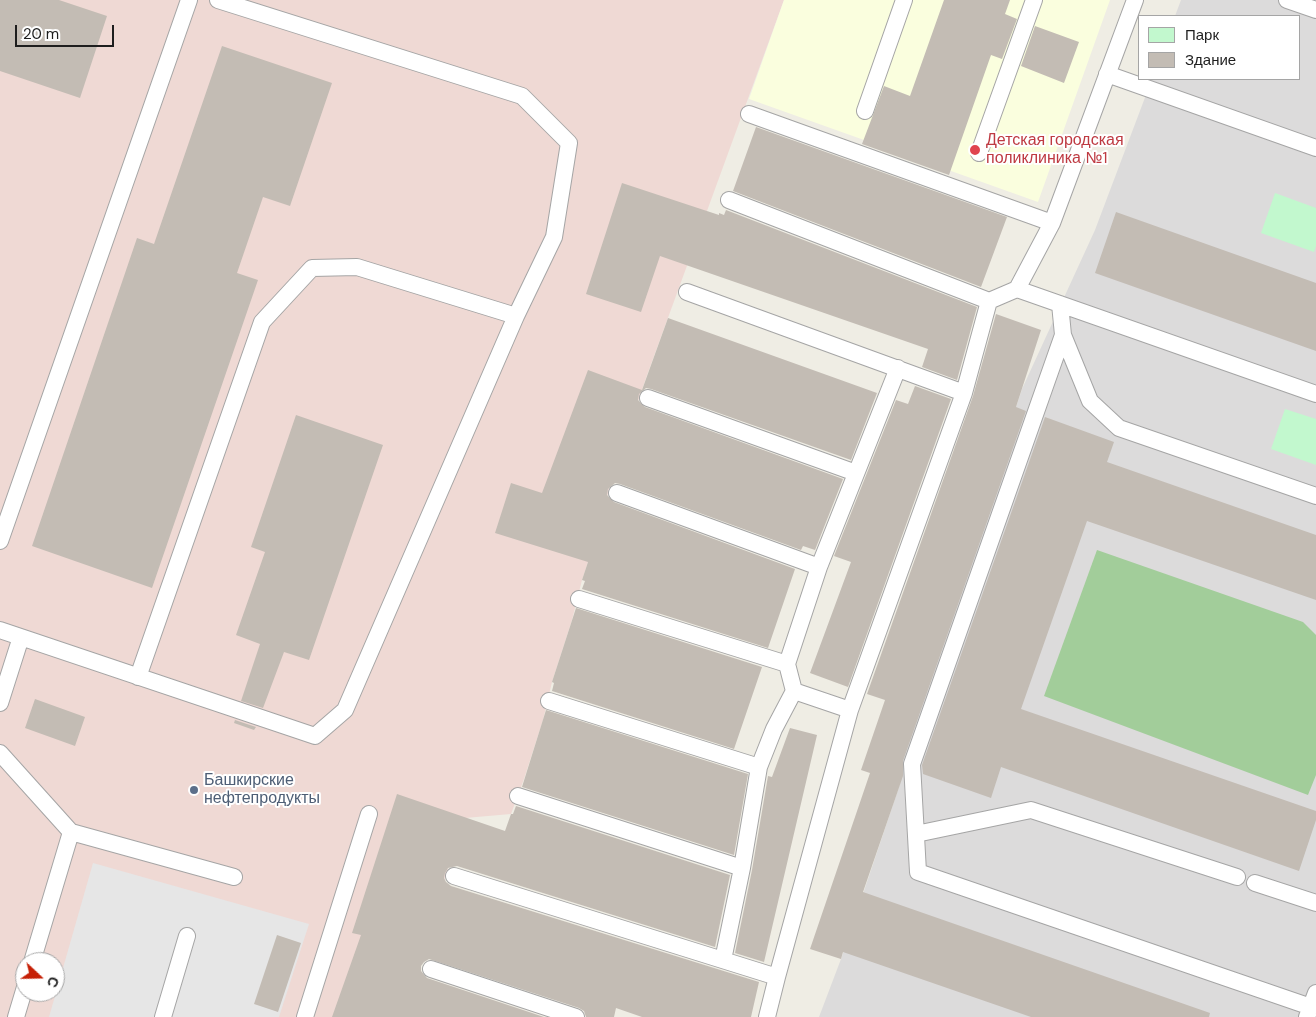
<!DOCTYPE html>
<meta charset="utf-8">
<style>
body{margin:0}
#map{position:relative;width:1316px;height:1017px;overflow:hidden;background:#efede4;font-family:"DM Sans",sans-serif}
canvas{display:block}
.legend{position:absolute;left:1138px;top:15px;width:162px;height:65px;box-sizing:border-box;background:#fff;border:1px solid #a5a5a5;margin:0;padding:6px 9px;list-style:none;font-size:15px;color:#1e1e1e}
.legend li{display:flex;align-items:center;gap:10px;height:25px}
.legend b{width:25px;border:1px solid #a5a5a5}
.north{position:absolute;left:15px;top:952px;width:50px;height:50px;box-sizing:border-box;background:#fff;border:1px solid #a5a5a5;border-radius:50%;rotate:111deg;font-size:14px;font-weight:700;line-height:20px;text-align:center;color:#1e1e1e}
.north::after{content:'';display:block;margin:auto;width:18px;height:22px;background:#c62006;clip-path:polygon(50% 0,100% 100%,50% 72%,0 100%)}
.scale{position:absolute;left:15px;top:25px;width:99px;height:22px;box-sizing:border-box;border:2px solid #1e1e1e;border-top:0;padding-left:6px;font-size:15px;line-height:18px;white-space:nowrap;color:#1e1e1e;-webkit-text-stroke:4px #fff;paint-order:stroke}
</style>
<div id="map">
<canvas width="1316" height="1017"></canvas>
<ul class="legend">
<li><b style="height:14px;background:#c2f8ce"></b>Парк</li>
<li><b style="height:14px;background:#c3bcb4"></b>Здание</li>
</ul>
<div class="north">С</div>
<div class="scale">20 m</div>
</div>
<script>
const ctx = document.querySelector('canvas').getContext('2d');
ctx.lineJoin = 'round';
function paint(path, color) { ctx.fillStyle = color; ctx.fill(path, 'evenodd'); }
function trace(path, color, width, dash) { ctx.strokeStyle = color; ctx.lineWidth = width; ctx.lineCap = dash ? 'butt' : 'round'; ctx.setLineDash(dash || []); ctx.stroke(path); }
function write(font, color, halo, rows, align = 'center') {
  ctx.font = font + ' "DM Sans",sans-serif'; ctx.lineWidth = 4; ctx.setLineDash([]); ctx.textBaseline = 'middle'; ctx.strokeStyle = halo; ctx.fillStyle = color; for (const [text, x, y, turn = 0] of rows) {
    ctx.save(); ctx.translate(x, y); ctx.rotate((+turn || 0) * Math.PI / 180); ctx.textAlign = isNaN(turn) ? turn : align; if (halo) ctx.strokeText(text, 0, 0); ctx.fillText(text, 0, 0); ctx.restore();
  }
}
paint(new Path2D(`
 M 1181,0 L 1316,0 L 1316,1017 L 819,1017 L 841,959 L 900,784 L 890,781 L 1022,389 L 1095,230 L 1152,79 L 1300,79 L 1300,16 L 1175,16 Z`), '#dcdbdb');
paint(new Path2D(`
 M 0,0 L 784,0 L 646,378 L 611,480 L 602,520 L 582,580 L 572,620 L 552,682 L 543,720 L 524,779 L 511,814 L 465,818 L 398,1017 L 0,1017 ZM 25,962 L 55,962 L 55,992 L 25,992 Z`), '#efd9d4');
paint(new Path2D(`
 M 784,0 L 1110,0 L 1038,202 L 749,99 Z`), '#fafede');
paint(new Path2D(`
 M 1097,550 L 1303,622 L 1316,635 L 1316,775 L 1308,795 L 1044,696 Z`), '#a2cd9a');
paint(new Path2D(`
 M 1275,193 L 1316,208 L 1316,246 L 1314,252 L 1261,233 Z
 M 1285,409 L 1316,419 L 1316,465 L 1271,449 Z`), '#c2f8ce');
paint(new Path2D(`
 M 93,863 L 309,924 L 279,1017 L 49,1017 Z`), '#e6e6e6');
paint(new Path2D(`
 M 0,0 L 59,0 L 107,16 L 80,98 L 0,71 Z
 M 944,0 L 1010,0 L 1005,14 L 1017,19 L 1002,59 L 991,55 L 949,175 L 862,144 L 884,86 L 910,96 Z
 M 1035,26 L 1079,42 L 1064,83 L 1021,66 Z
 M 222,46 L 332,83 L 290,206 L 263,197 L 237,273 L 258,280 L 152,588 L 32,546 L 137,238 L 154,244 Z
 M 756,127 L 1007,217 L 981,287 L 733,191 Z
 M 622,183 L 719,215 L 719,213 L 724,215 L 726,210 L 977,307 L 957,380 L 922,367 L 928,349 L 660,256 L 641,312 L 586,294 Z
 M 1116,212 L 1316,283 L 1316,351 L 1095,273 Z
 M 996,314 L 1041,330 L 1016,407 L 1026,411 L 903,761 L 903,776 L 863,892 L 1210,1013 L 1209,1017 L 1031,1017 L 843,952 L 841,959 L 810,949 L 870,773 L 861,770 L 885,700 L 867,694 L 973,396 Z
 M 668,318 L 877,393 L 851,460 L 651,389 L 646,388 L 639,394 L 638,400 L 645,407 L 843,479 L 815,550 L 803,546 L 801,550 L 620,484 L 615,483 L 608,489 L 607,495 L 614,502 L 795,569 L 768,648 L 582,589 L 585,581 L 582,580 L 588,562 L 495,533 L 511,483 L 542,493 L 588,370 L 642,390 Z
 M 915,386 L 951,399 L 848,687 L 810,673 L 851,562 L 834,556 L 896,400 L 908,404 Z
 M 296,415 L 383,445 L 309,660 L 284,652 L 263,708 L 241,701 L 260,644 L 236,635 L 265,552 L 251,547 Z
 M 1045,417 L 1114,442 L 1107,462 L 1316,535 L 1316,600 L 1087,521 L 1021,709 L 1316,811 L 1316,820 L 1299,871 L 1001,767 L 991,798 L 923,774 L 922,765 Z
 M 576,608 L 762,667 L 734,749 L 552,691 L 554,683 L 552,682 Z
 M 35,699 L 85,717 L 75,746 L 25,728 Z
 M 546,710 L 748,774 L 734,855 L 522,787 Z
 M 235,720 L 256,727 L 254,730 L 234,723 Z
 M 790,728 L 817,735 L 764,962 L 735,953 L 752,870 L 768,776 L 772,777 Z
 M 397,794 L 505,831 L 511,814 L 513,814 L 516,806 L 730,875 L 715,947 L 457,866 L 448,868 L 445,873 L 444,878 L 446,882 L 451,886 L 759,982 L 751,1017 L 642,1017 L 616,1008 L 614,1017 L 586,1017 L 584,1011 L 579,1008 L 429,959 L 424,962 L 421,966 L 421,971 L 427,978 L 544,1017 L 332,1017 L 361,935 L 352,933 Z
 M 277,935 L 301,943 L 278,1012 L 254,1004 Z`), '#c3bcb4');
const lane = new Path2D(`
 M 1135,0 L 1052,223 L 1017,289 L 1316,394
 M 1287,0 L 1316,10
 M 1107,74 L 1316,148
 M 865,111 L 904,0
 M 749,114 L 1052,223
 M 979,153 L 1034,0
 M 729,200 L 989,301
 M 687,292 L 964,393
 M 1060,304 L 1063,335 L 1090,401 L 1119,428 L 1316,496
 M 1063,335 L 912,764 L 918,872 L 1311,1007
 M 648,398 L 856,473
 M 617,493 L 819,567
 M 0,541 L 189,0
 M 579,599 L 787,664
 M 0,630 L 315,736 L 345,710 L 516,316 L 554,237 L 569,143 L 522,96 L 218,0
 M 138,677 L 262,322 L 312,268 L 357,267 L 516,316
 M 549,701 L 759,767 L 742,868 L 723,960
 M 0,703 L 21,637
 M 850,710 L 794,691 L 787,664 L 819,567 L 898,368
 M 0,753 L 71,832
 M 759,767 L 774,729 L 794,691
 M 518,796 L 742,868
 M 916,834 L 1031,810 L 1237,877
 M 454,876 L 777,977
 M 1255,883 L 1316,903
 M 32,962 L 71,832 L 234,877
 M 431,969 L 576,1017
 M 16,1017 L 25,987
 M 163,1017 L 187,936
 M 305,1017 L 369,814
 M 767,1017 L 777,977 L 850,710 L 964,393 L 989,301 L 1017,289
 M 1307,1017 L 1316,993`);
trace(lane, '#a5a5a5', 18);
trace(lane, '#fff', 16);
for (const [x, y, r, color] of [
 [975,150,6,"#e0444e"],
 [194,790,5,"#5c6f8a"]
]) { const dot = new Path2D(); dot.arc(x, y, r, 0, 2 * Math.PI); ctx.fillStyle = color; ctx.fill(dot); trace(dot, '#fff', 2); }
write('16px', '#be3a42', '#fff', [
 ["Детская городская",986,141],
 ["поликлиника №1",986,159]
], 'left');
write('16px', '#4e5e75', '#fff', [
 ["Башкирские",204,781],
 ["нефтепродукты",204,799]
], 'left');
</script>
